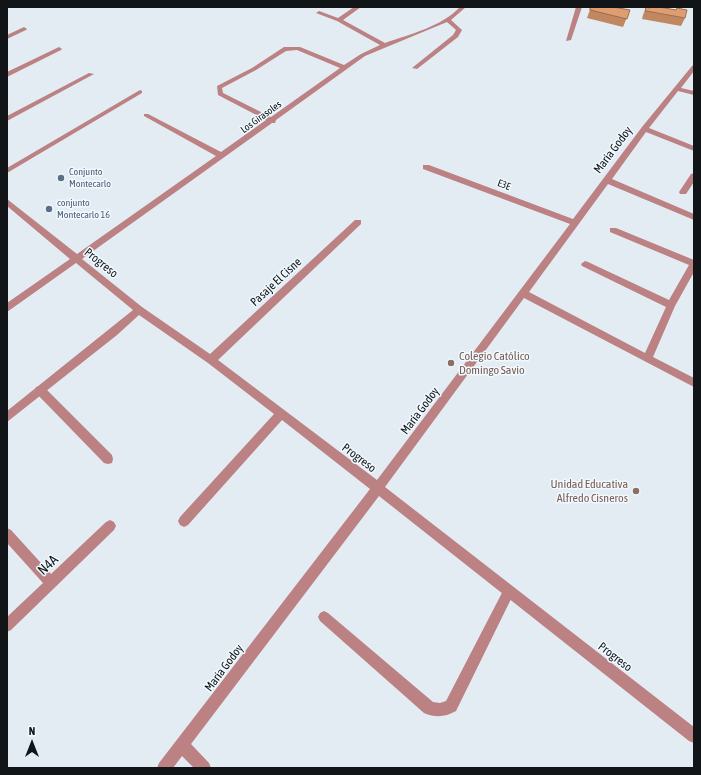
<!DOCTYPE html>
<meta charset="utf-8">
<style>
body{margin:0}
#map{position:relative;width:701px;height:775px;overflow:hidden;background:#e3ecf3;font-family:"Asap Condensed",sans-serif}
canvas{display:block}
.frame{position:absolute;inset:0;border:8px solid #111517;pointer-events:none}
.north{position:absolute;left:12px;top:723px;width:40px;height:40px;-webkit-text-stroke:3px #f1f9ff;paint-order:stroke;rotate:0deg;font-size:11px;font-weight:700;line-height:16px;text-align:center;color:#111517}
.north::after{content:'';display:block;margin:auto;width:14px;height:18px;background:#111517;clip-path:polygon(50% 0,100% 100%,50% 72%,0 100%)}
</style>
<div id="map">
<canvas width="701" height="775"></canvas>
<div class="frame"></div>
<div class="north">N</div>
</div>
<script>
const ctx = document.querySelector('canvas').getContext('2d');
ctx.lineJoin = 'round';
function paint(path, color) { ctx.fillStyle = color; ctx.fill(path, 'evenodd'); }
function trace(path, color, width, dash) { ctx.strokeStyle = color; ctx.lineWidth = width; ctx.lineCap = dash ? 'butt' : 'round'; ctx.setLineDash(dash || []); ctx.stroke(path); }
function write(font, color, halo, rows, align = 'center') {
  ctx.font = font + ' "Asap Condensed",sans-serif'; ctx.lineWidth = 3; ctx.setLineDash([]); ctx.textBaseline = 'middle'; ctx.strokeStyle = halo; ctx.fillStyle = color; for (const [text, x, y, turn = 0] of rows) {
    ctx.save(); ctx.translate(x, y); ctx.rotate((+turn || 0) * Math.PI / 180); ctx.textAlign = isNaN(turn) ? turn : align; if (halo) ctx.strokeText(text, 0, 0); ctx.fillText(text, 0, 0); ctx.restore();
  }
}
paint(new Path2D(`
 M 40,386 L 44,387 L 112,455 L 113,459 L 112,463 L 108,464 L 104,463 L 36,393 L 35,390 L 36,387 Z
 M 509,585 L 513,587 L 515,591 L 513,595 L 456,711 C 445,717 436,718 424,713 L 320,621 L 318,617 L 320,613 L 324,611 L 328,613 L 433,702 L 440,703 L 446,701 L 505,587 Z`), '#bb8183');
paint(new Path2D(`
 M 354,7 L 361,7 L 343,20 L 385,43 C 410,34 441,27 460,7 L 466,7 L 451,20 L 462,30 L 458,37 L 417,69 L 412,68 L 453,35 L 456,30 L 447,22 L 365,56 L 276,120 L 275,123 L 272,123 L 82,259 L 142,307 L 210,354 L 355,220 L 361,220 L 361,224 L 218,360 L 377,480 L 570,224 L 423,169 L 423,165 L 429,165 L 573,219 L 642,127 L 692,66 L 694,65 L 694,71 L 681,88 L 694,91 L 694,95 L 678,91 L 649,128 L 694,146 L 694,151 L 646,132 L 612,179 L 694,214 L 694,220 L 608,184 L 529,292 L 645,353 L 666,307 L 582,266 L 581,264 L 585,261 L 588,262 L 669,300 L 689,265 L 610,232 L 610,228 L 616,228 L 694,260 L 694,272 L 675,306 L 653,357 L 694,378 L 694,387 L 524,298 L 385,487 L 694,727 L 694,743 L 689,741 L 379,496 L 191,744 L 209,763 L 211,768 L 194,768 L 182,756 L 173,768 L 157,768 L 159,763 L 370,489 L 282,420 L 188,525 L 184,527 L 180,525 L 178,521 L 180,517 L 274,414 L 208,363 L 139,315 L 117,335 L 7,422 L 7,411 L 133,310 L 76,263 L 7,312 L 7,303 L 70,259 L 7,206 L 7,199 L 77,254 L 216,156 L 144,116 L 144,114 L 148,114 L 221,152 L 266,120 L 218,95 L 217,86 L 252,68 L 284,47 L 300,47 L 344,65 L 361,54 L 380,45 L 337,21 L 316,13 L 319,11 L 338,18 ZM 297,50 L 340,68 L 271,117 L 223,93 L 222,88 L 256,70 L 286,51 Z
 M 576,7 L 582,7 L 571,40 L 566,41 Z
 M 24,27 L 27,29 L 26,30 L 7,39 L 7,35 Z
 M 59,47 L 62,49 L 61,50 L 7,77 L 7,72 Z
 M 89,73 L 94,74 L 7,121 L 7,116 Z
 M 140,90 L 142,91 L 142,93 L 7,173 L 7,168 Z
 M 694,173 L 694,182 L 686,194 L 680,194 L 679,192 L 691,174 Z
 M 110,520 L 114,522 L 116,526 L 114,530 L 11,630 L 7,632 L 7,617 L 43,583 L 7,543 L 7,528 L 11,530 L 51,574 L 106,522 Z`), '#bb8183');
paint(new Path2D(`
 M 591,7 L 630,10 L 623,27 L 587,18 Z
 M 646,7 L 685,18 L 681,26 L 642,19 L 643,15 Z`), '#c08760');
const building = new Path2D(`
 M 591,7 L 613,7 L 630,10 L 627,19 L 590,10 Z
 M 646,7 L 649,8 L 651,7 L 659,7 L 676,10 L 677,8 L 687,10 L 685,18 L 646,11 Z`);
paint(building, '#df9d70');
trace(building, '#9c6e4e', 1);
for (const [x, y, r, color] of [
 [61,178,4,"#5c6f8a"],
 [49,209,4,"#5c6f8a"],
 [451,363,4,"#8d6e63"],
 [636,491,4,"#8d6e63"]
]) { const dot = new Path2D(); dot.arc(x, y, r, 0, 2 * Math.PI); ctx.fillStyle = color; ctx.fill(dot); trace(dot, '#f1f9ff', 1.5); }
write('10px', '#111517', '#f1f9ff', [
 ["Los Girasoles",261,117,-36],
 ["E3E",504,185,21]
]);
write('10px', '#4e5e75', '#f1f9ff', [
 ["Conjunto",69,172],
 ["Montecarlo",69,184],
 ["conjunto",57,203],
 ["Montecarlo 16",57,215]
], 'left');
write('12px', '#111517', '#f1f9ff', [
 ["Maria Godoy",613,150,-53],
 ["Progreso",101,263,39],
 ["Pasaje El Cisne",276,282,-43],
 ["Maria Godoy",420,411,-53],
 ["Progreso",359,458,37],
 ["Progreso",615,657,38],
 ["Maria Godoy",224,668,-53]
]);
write('12px', '#785e54', '#f1f9ff', [
 ["Colegio Católico",459,356],
 ["Domingo Savio",459,370],
 ["Unidad Educativa",628,484,"right"],
 ["Alfredo Cisneros",628,498,"right"]
], 'left');
write('14px', '#111517', '#f1f9ff', [
 ["N4A",48,565,-44]
]);
</script>
